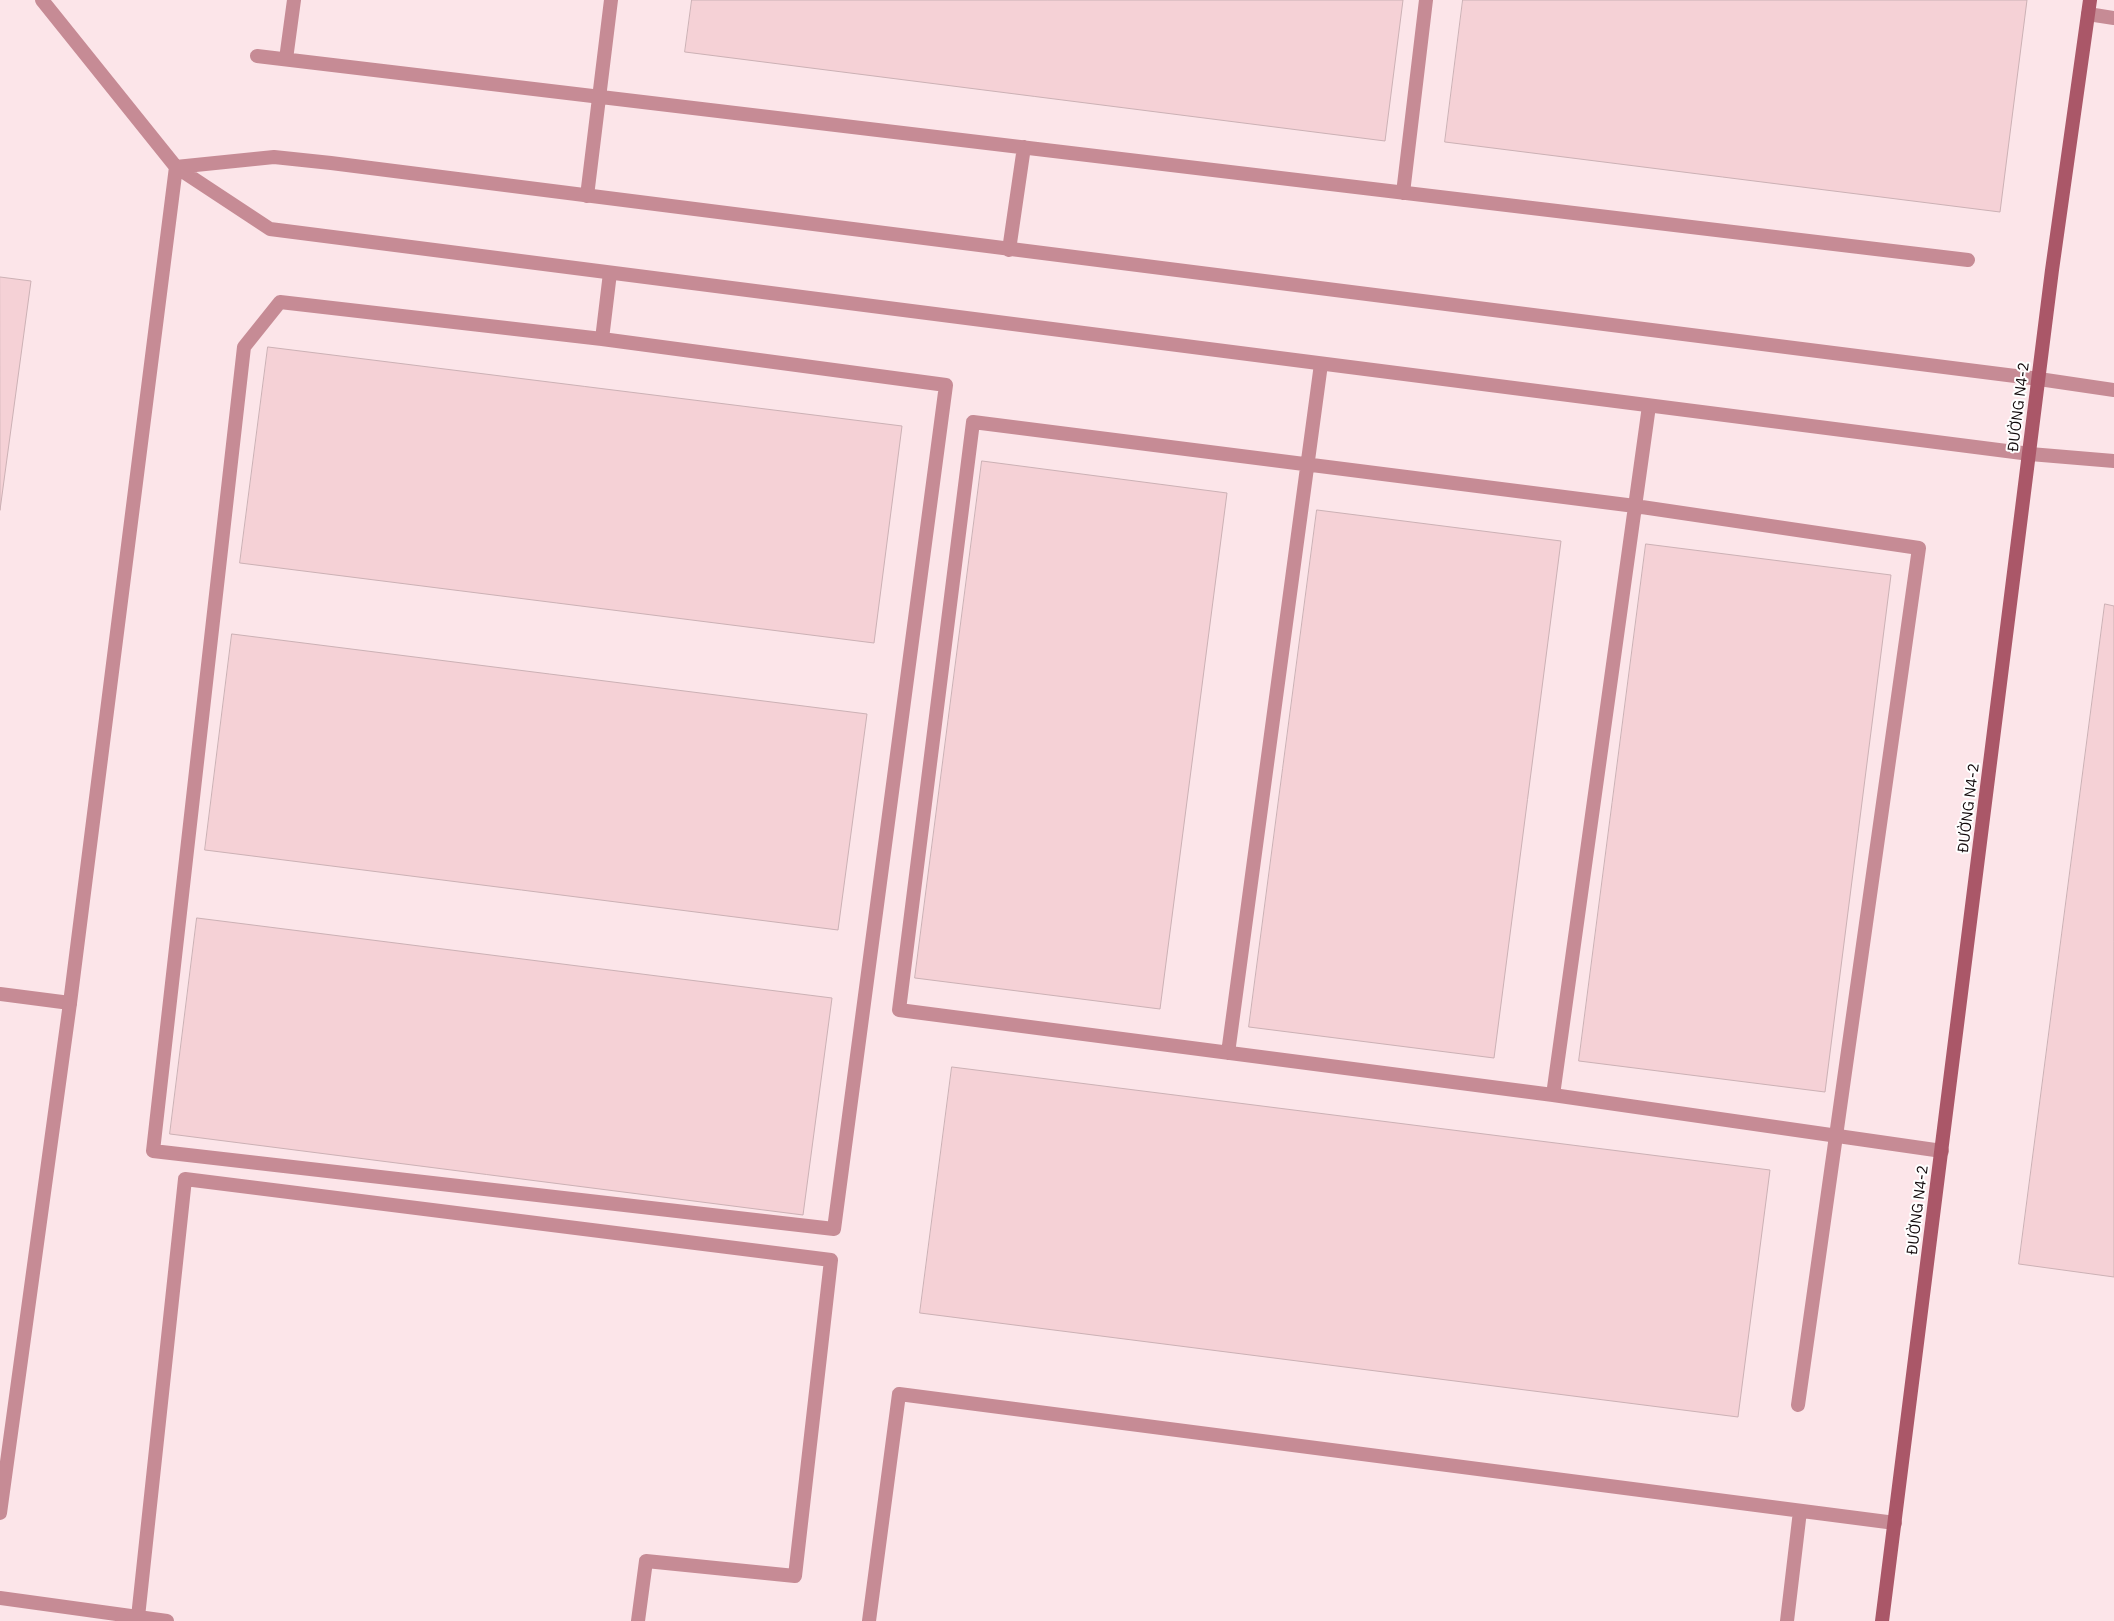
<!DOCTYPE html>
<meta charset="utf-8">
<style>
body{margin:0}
canvas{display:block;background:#fef2f3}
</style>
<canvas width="2114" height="1621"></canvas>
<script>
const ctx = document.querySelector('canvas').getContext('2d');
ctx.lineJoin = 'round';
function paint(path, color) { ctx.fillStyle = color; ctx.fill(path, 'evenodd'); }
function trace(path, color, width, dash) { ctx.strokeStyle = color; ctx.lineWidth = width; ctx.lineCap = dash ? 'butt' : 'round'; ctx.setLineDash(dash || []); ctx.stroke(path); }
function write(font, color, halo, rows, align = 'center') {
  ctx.font = font + ' "IBM Plex Sans",sans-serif'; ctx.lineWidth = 4; ctx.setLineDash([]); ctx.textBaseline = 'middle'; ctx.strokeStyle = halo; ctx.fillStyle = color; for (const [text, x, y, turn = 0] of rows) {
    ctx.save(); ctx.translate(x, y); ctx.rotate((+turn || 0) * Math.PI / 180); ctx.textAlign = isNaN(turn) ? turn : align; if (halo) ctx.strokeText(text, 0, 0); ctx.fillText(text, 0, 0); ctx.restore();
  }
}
paint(new Path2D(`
 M 0,0 L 2114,0 L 2114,1621 L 0,1621 Z`), '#fce5e9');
const building = new Path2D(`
 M 692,0 L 1403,0 L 1385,141 L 685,52 Z
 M 1463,0 L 2027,0 L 2000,212 L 1445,142 Z
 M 0,277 L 31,281 L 0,510 Z
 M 268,347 L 902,426 L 874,643 L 240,563 Z
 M 982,461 L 1227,493 L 1160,1009 L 915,978 Z
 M 1317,510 L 1561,541 L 1494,1058 L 1249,1027 Z
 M 1646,544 L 1891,575 L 1825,1092 L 1579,1061 Z
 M 2105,604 L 2114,606 L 2114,1277 L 2019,1264 Z
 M 232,634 L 867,714 L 838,930 L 205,850 Z
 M 197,918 L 832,998 L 803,1215 L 170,1134 Z
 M 952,1067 L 1770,1170 L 1738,1417 L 920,1313 Z`);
paint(building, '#f5d1d6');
trace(building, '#ccb1b5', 1);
trace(new Path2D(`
 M 2088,14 L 2114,18
 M 257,56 L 1968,260
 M 286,59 L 294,0
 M 1403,193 L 1426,0
 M 587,196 L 611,0
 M 1009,250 L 1024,147
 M 602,339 L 946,385 L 834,1229 L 153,1151 L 244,347 L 280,302 L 602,339 L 610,273
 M 1649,406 L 1553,1095 L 899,1010 L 973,422 L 1635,506 L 1919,548 L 1798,1405
 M 0,994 L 70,1003
 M 1228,1053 L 1321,364
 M 1553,1095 L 1942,1151
 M 0,1598 L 167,1621
 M 138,1617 L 185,1179 L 831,1260 L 795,1576 L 646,1561 L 638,1621
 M 869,1621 L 899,1394 L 1895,1523
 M 1787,1621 L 1800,1511`), '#c68b95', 14);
trace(new Path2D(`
 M 42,0 L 176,167 L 270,229 L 2030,454 L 2114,461
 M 176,167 L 274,157 L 331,163 L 2039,379 L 2114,390
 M 0,1513 L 70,1003 L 176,167`), '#c68b95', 14);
trace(new Path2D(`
 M 1882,1621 L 2052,270 L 2090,0`), '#aa5768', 14);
write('15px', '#130a0c', '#fff', [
 ["ĐƯỜNG N4-2",2019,407,-83],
 ["ĐƯỜNG N4-2",1969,808,-83],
 ["ĐƯỜNG N4-2",1918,1210,-83]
]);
</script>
